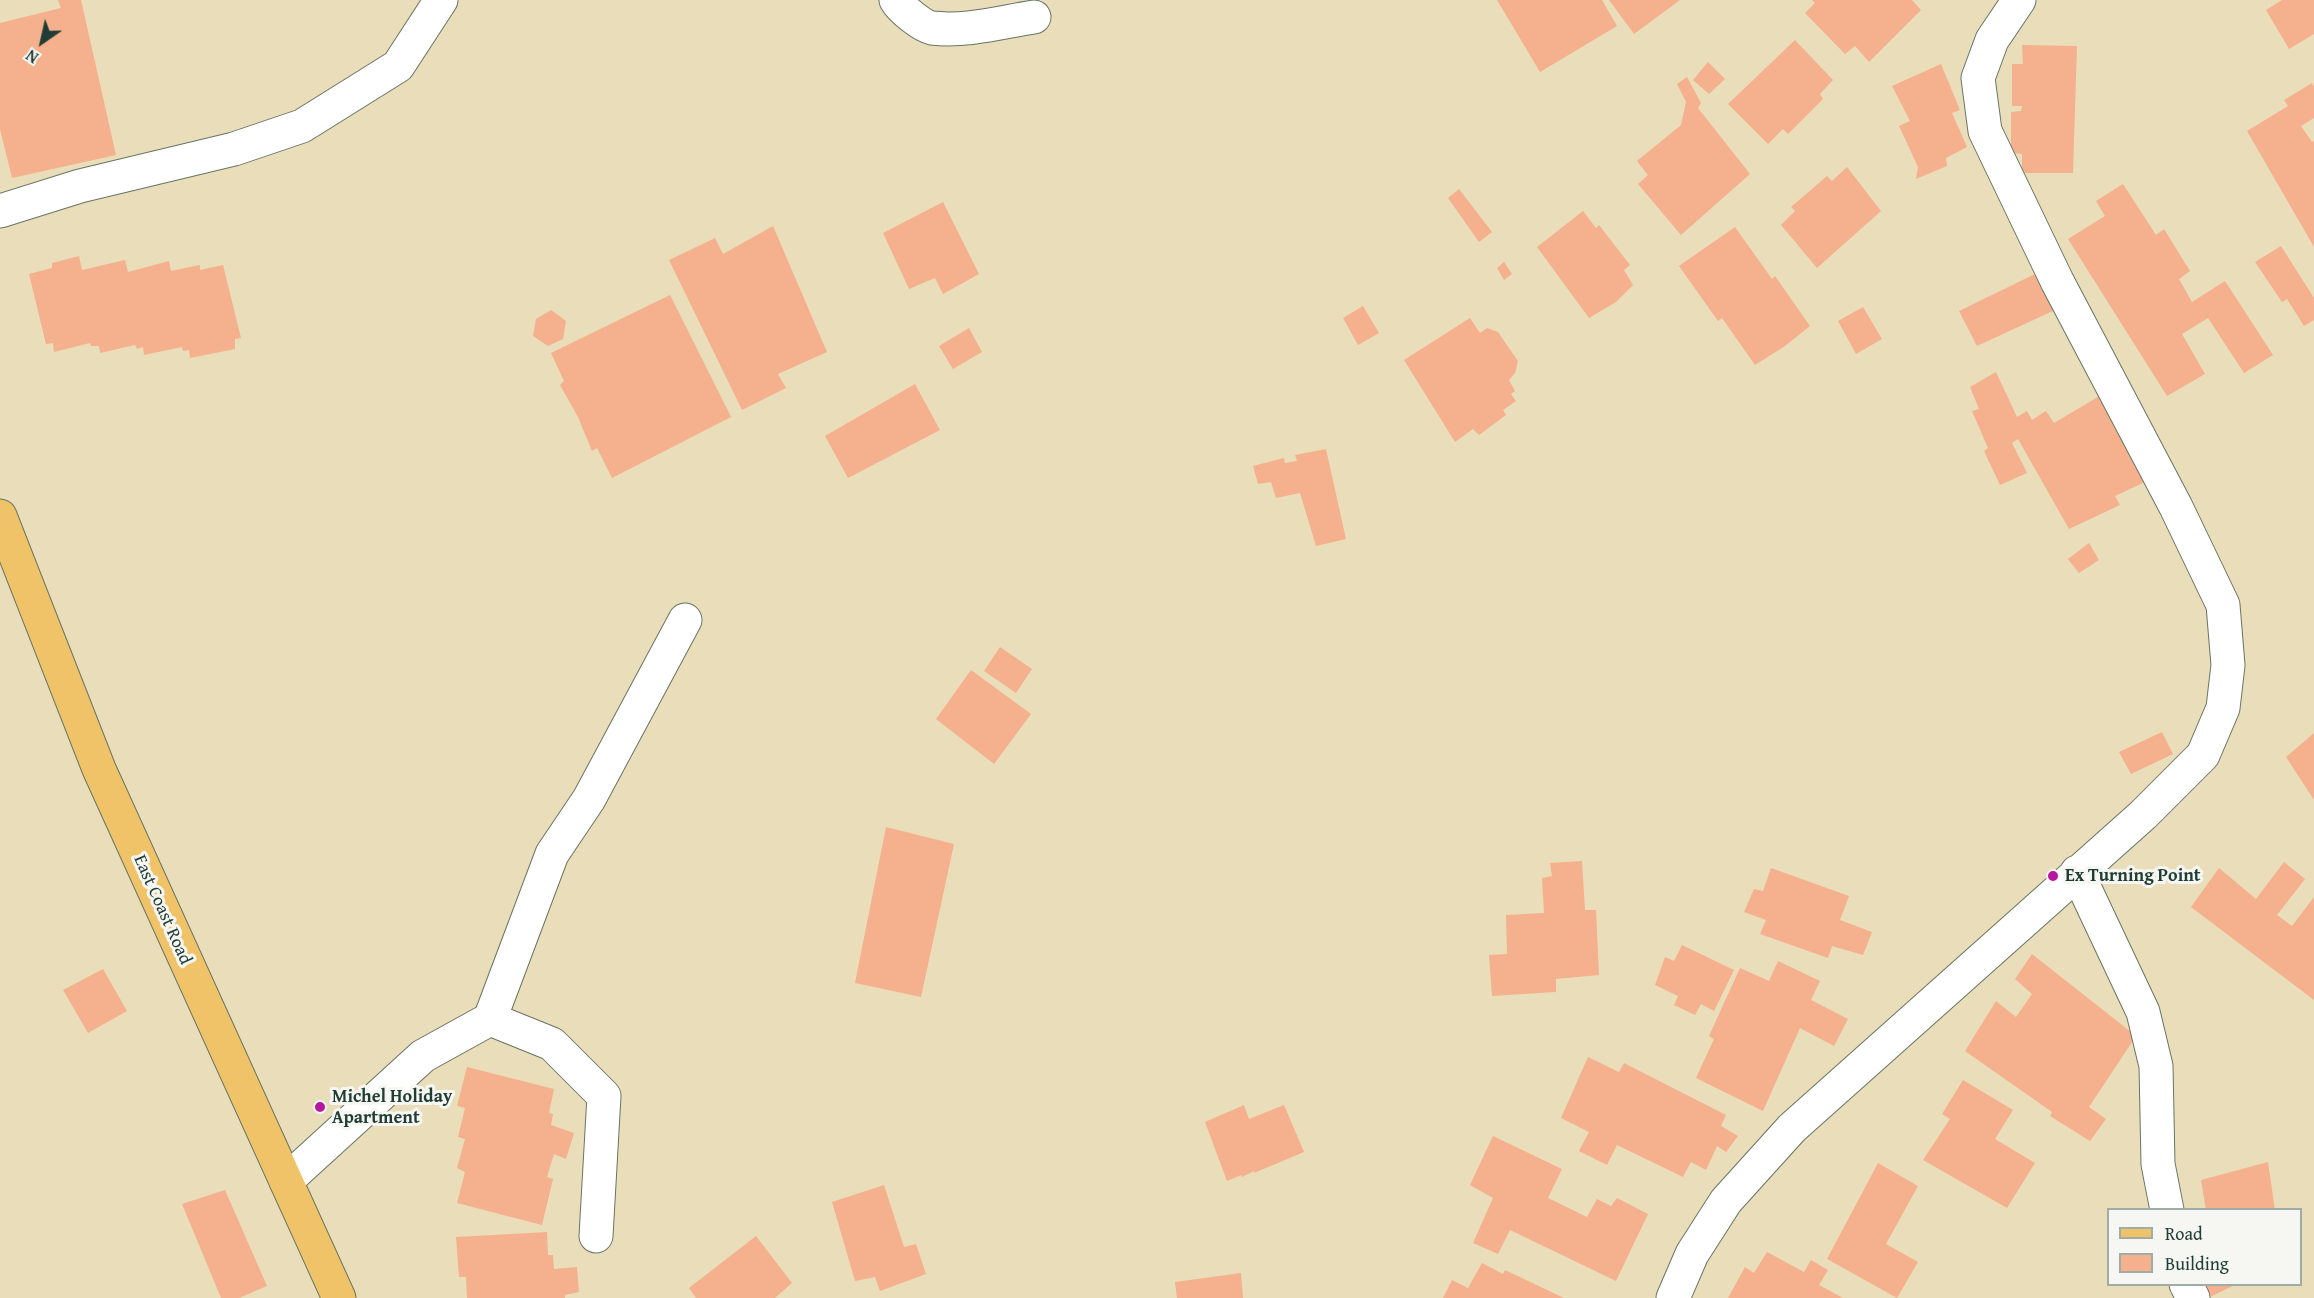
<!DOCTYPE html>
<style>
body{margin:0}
#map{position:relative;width:2314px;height:1298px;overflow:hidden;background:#e9deb9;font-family:"Gentium Book Plus",serif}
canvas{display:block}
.legend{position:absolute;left:2107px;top:1208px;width:195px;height:78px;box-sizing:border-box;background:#f6f6f2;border:2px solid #a0aca6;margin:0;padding:8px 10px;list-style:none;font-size:18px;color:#1f3d34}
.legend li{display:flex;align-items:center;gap:12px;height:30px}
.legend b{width:30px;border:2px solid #a0aca6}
.north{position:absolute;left:12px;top:12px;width:60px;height:60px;-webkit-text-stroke:4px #f6f6f2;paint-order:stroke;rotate:214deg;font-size:16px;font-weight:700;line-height:24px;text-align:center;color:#1f3d34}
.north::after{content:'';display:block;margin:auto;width:21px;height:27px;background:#1f3d34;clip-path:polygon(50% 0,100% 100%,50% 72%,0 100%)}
</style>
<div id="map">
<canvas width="2314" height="1298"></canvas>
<ul class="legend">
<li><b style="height:8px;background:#f1c369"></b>Road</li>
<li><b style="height:16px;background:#f5b08d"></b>Building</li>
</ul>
<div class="north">N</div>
</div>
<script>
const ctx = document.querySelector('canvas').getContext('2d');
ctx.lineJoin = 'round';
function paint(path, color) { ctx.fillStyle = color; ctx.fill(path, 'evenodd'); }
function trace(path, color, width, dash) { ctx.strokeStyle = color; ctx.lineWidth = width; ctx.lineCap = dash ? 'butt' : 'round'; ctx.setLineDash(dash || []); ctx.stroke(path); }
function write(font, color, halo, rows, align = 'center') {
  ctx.font = font + ' "Gentium Book Plus",serif'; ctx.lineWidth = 6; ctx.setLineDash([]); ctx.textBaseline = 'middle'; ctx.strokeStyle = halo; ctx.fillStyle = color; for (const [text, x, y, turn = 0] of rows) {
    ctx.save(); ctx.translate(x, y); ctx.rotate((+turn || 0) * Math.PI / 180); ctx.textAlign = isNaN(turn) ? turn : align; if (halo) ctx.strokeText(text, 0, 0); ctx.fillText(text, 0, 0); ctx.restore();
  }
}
paint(new Path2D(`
 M 58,0 L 81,0 L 116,155 L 12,178 L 0,129 L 0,23 L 61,8 Z
 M 1497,0 L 1602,0 L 1617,26 L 1540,72 Z
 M 1609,0 L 1680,0 L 1634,34 Z
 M 1812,0 L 1912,0 L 1921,10 L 1869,62 L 1855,46 L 1845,54 L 1805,13 L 1815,3 Z
 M 2282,0 L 2314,0 L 2314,34 L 2289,49 L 2266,10 Z
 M 1795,40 L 1833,80 L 1820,94 L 1823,99 L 1788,134 L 1783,129 L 1768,144 L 1728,104 Z
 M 2022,45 L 2077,46 L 2073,173 L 2022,173 L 2022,154 L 2011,153 L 2011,112 L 2021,111 L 2022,106 L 2012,106 L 2012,64 L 2023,64 Z
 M 1708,62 L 1725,79 L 1709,94 L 1693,80 Z
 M 1941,64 L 1960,110 L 1952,113 L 1967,147 L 1946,158 L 1947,166 L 1916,179 L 1918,167 L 1899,126 L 1910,121 L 1892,86 Z
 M 1687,77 L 1701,103 L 1698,108 L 1750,174 L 1681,235 L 1638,184 L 1648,175 L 1637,161 L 1681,125 L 1686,102 L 1677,84 Z
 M 2312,83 L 2314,87 L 2314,118 L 2301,126 L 2312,142 L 2314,141 L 2314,247 L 2247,131 L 2288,106 L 2284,100 Z
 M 1847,167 L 1881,211 L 1817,268 L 1781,225 L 1795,211 L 1791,207 L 1827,176 L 1832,181 Z
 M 2123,184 L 2156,235 L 2164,229 L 2190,271 L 2179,279 L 2192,302 L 2225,281 L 2273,355 L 2244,373 L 2208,318 L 2182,334 L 2205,374 L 2167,396 L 2068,239 L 2105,216 L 2096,201 Z
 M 1459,189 L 1492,232 L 1479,242 L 1448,198 Z
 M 943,202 L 979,274 L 943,294 L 935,278 L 909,289 L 883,233 Z
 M 1583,211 L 1596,228 L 1599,225 L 1630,265 L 1624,270 L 1633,285 L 1616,302 L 1589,318 L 1537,247 Z
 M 773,226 L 827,352 L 778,374 L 786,388 L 742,410 L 669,260 L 715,238 L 723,254 Z
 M 1735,227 L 1772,279 L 1775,276 L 1810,326 L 1785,346 L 1755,365 L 1722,318 L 1718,321 L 1679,266 Z
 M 2281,246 L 2314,298 L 2314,320 L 2304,326 L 2287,299 L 2282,302 L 2255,262 Z
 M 79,256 L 82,270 L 125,260 L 128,272 L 169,261 L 171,271 L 200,265 L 200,270 L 223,265 L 241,338 L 235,339 L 235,349 L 190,358 L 189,350 L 183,351 L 182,347 L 144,355 L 143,347 L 137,349 L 135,345 L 100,353 L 99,346 L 91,346 L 90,343 L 54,352 L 53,343 L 46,344 L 29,274 L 52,268 L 52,263 Z
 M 1504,262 L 1512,274 L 1504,280 L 1497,268 Z
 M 2037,273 L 2055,310 L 1977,346 L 1959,311 Z
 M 670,295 L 731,417 L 612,478 L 597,448 L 592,451 L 578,417 L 560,385 L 564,381 L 551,353 Z
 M 1363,306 L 1379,333 L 1358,345 L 1343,318 Z
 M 1863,307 L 1882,339 L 1856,354 L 1838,321 Z
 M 551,310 L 566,321 L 563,339 L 548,346 L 533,336 L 536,319 Z
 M 1470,318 L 1480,333 L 1487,328 L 1498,332 L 1518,361 L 1515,373 L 1509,380 L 1515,391 L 1511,394 L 1516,401 L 1503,410 L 1506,415 L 1479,435 L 1473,429 L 1455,442 L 1404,360 Z
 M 969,328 L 982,352 L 953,369 L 939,346 Z
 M 1996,372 L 2017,417 L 2027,411 L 2032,420 L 2046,411 L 2054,423 L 2103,394 L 2149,480 L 2115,496 L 2120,505 L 2069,529 L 2018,439 L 2012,443 L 2027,473 L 2000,485 L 1984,451 L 1988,448 L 1972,411 L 1979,409 L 1970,387 Z
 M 915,384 L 940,430 L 848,478 L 825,436 Z
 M 1326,449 L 1346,539 L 1316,546 L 1300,493 L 1276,498 L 1271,482 L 1258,484 L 1253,466 L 1284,458 L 1285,463 L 1297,461 L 1295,455 Z
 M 2089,543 L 2099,560 L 2079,573 L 2068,559 Z
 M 1000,647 L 1032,669 L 1016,693 L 984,671 Z
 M 971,670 L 1031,714 L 994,764 L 936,719 Z
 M 2162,732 L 2173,754 L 2131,774 L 2119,752 Z
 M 2314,733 L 2314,800 L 2286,757 Z
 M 886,827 L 954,844 L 921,997 L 855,983 Z
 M 1582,861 L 1585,910 L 1596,910 L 1599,975 L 1556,979 L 1556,992 L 1492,996 L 1489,955 L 1507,954 L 1506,915 L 1544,913 L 1542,878 L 1552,876 L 1550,863 Z
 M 2284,862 L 2305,879 L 2277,915 L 2292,926 L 2314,897 L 2314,1000 L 2191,907 L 2219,868 L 2256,899 Z
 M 1771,868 L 1849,896 L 1840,920 L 1872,932 L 1863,955 L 1832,946 L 1828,958 L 1760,934 L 1766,920 L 1744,912 L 1754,889 L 1763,891 Z
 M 1682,945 L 1734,970 L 1714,1011 L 1701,1004 L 1695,1015 L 1674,1005 L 1678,996 L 1655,985 L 1665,957 L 1674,961 Z
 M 2032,954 L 2136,1036 L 2089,1107 L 2106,1119 L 2090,1141 L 2050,1116 L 2052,1112 L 1965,1051 L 1996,1001 L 2016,1017 L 2032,994 L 2015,979 Z
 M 1778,961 L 1820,981 L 1811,1000 L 1848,1019 L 1834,1046 L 1800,1028 L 1763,1111 L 1696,1078 L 1714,1039 L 1709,1036 L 1740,968 L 1769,981 Z
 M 103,969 L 127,1011 L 88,1033 L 63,990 Z
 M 1588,1057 L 1619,1072 L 1624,1063 L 1726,1115 L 1721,1126 L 1738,1136 L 1726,1152 L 1717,1146 L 1706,1170 L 1691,1162 L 1683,1177 L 1617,1145 L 1607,1165 L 1579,1151 L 1589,1132 L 1561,1118 Z
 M 467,1067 L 554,1089 L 549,1113 L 553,1114 L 551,1125 L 574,1133 L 566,1159 L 554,1154 L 547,1177 L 553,1179 L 542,1225 L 457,1203 L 465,1172 L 457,1168 L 465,1139 L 458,1137 L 465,1108 L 457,1106 Z
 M 1963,1080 L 2013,1110 L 1995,1139 L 2035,1163 L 2007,1208 L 1923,1160 L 1950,1119 L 1942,1114 Z
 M 1244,1105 L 1249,1119 L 1284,1105 L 1304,1152 L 1254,1173 L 1254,1171 L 1242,1177 L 1241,1175 L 1227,1181 L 1205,1122 Z
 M 1493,1136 L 1562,1169 L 1548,1198 L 1587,1217 L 1597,1199 L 1611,1206 L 1617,1198 L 1648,1214 L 1616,1281 L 1510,1230 L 1498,1254 L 1473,1243 L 1493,1198 L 1470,1185 Z
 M 2268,1162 L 2275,1210 L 2206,1210 L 2201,1180 Z
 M 1878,1163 L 1918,1186 L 1886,1244 L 1918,1262 L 1897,1298 L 1827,1259 Z
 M 884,1185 L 904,1247 L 916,1244 L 926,1274 L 880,1291 L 875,1277 L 855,1281 L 832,1202 Z
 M 225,1190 L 267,1286 L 239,1298 L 221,1298 L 182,1204 Z
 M 547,1232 L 548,1255 L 553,1255 L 554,1269 L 577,1267 L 579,1292 L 565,1295 L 565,1298 L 467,1298 L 466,1277 L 459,1277 L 456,1237 Z
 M 756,1236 L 792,1283 L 775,1298 L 696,1298 L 689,1288 Z
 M 1767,1252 L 1804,1272 L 1811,1260 L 1828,1270 L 1819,1285 L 1843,1298 L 1728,1298 L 1745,1267 L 1754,1273 Z
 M 1482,1263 L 1503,1274 L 1505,1270 L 1564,1298 L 1443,1298 L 1452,1280 L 1468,1288 Z
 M 1241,1273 L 1243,1298 L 1177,1298 L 1175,1282 Z
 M 2205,1284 L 2237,1284 L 2210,1297 Z`), '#f5b08d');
const minor = new Path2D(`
 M 896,0 C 901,9 922,26 932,28 C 966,32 1002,22 1034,17
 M 0,211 L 80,186 L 234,149 L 302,126 L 398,66 L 441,0
 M 2077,872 L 2143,1012 L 2156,1066 L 2158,1164 L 2167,1210
 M 490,1019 L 552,854 L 589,799 L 685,620
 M 286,1181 L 423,1056 L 490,1019 L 552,1044 L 604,1096 L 596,1236
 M 2186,1284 L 2193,1298
 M 1673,1298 L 1692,1254 L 1726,1201 L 1792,1128 L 2143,815 L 2203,755 L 2223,708 L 2228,665 L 2223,605 L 2176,507 L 2057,281 L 1985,131 L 1978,78 L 1992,40 L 2019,0`);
const major = new Path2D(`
 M 0,516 L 99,769 L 339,1298`);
trace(minor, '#667563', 35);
trace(major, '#667563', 35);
trace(minor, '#fff', 33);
trace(major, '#f1c369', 33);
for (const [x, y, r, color] of [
 [2053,876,6,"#b5179e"],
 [320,1107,6,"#b5179e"]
]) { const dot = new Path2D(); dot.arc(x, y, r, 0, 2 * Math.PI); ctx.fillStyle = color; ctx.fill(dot); trace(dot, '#f6f6f2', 2); }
write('bold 18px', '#1f3d34', '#f6f6f2', [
 ["Ex Turning Point",2065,876],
 ["Michel Holiday",332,1097],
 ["Apartment",332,1118]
], 'left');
write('18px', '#1f3d34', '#f6f6f2', [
 ["East Coast Road",162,910,66]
]);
</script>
